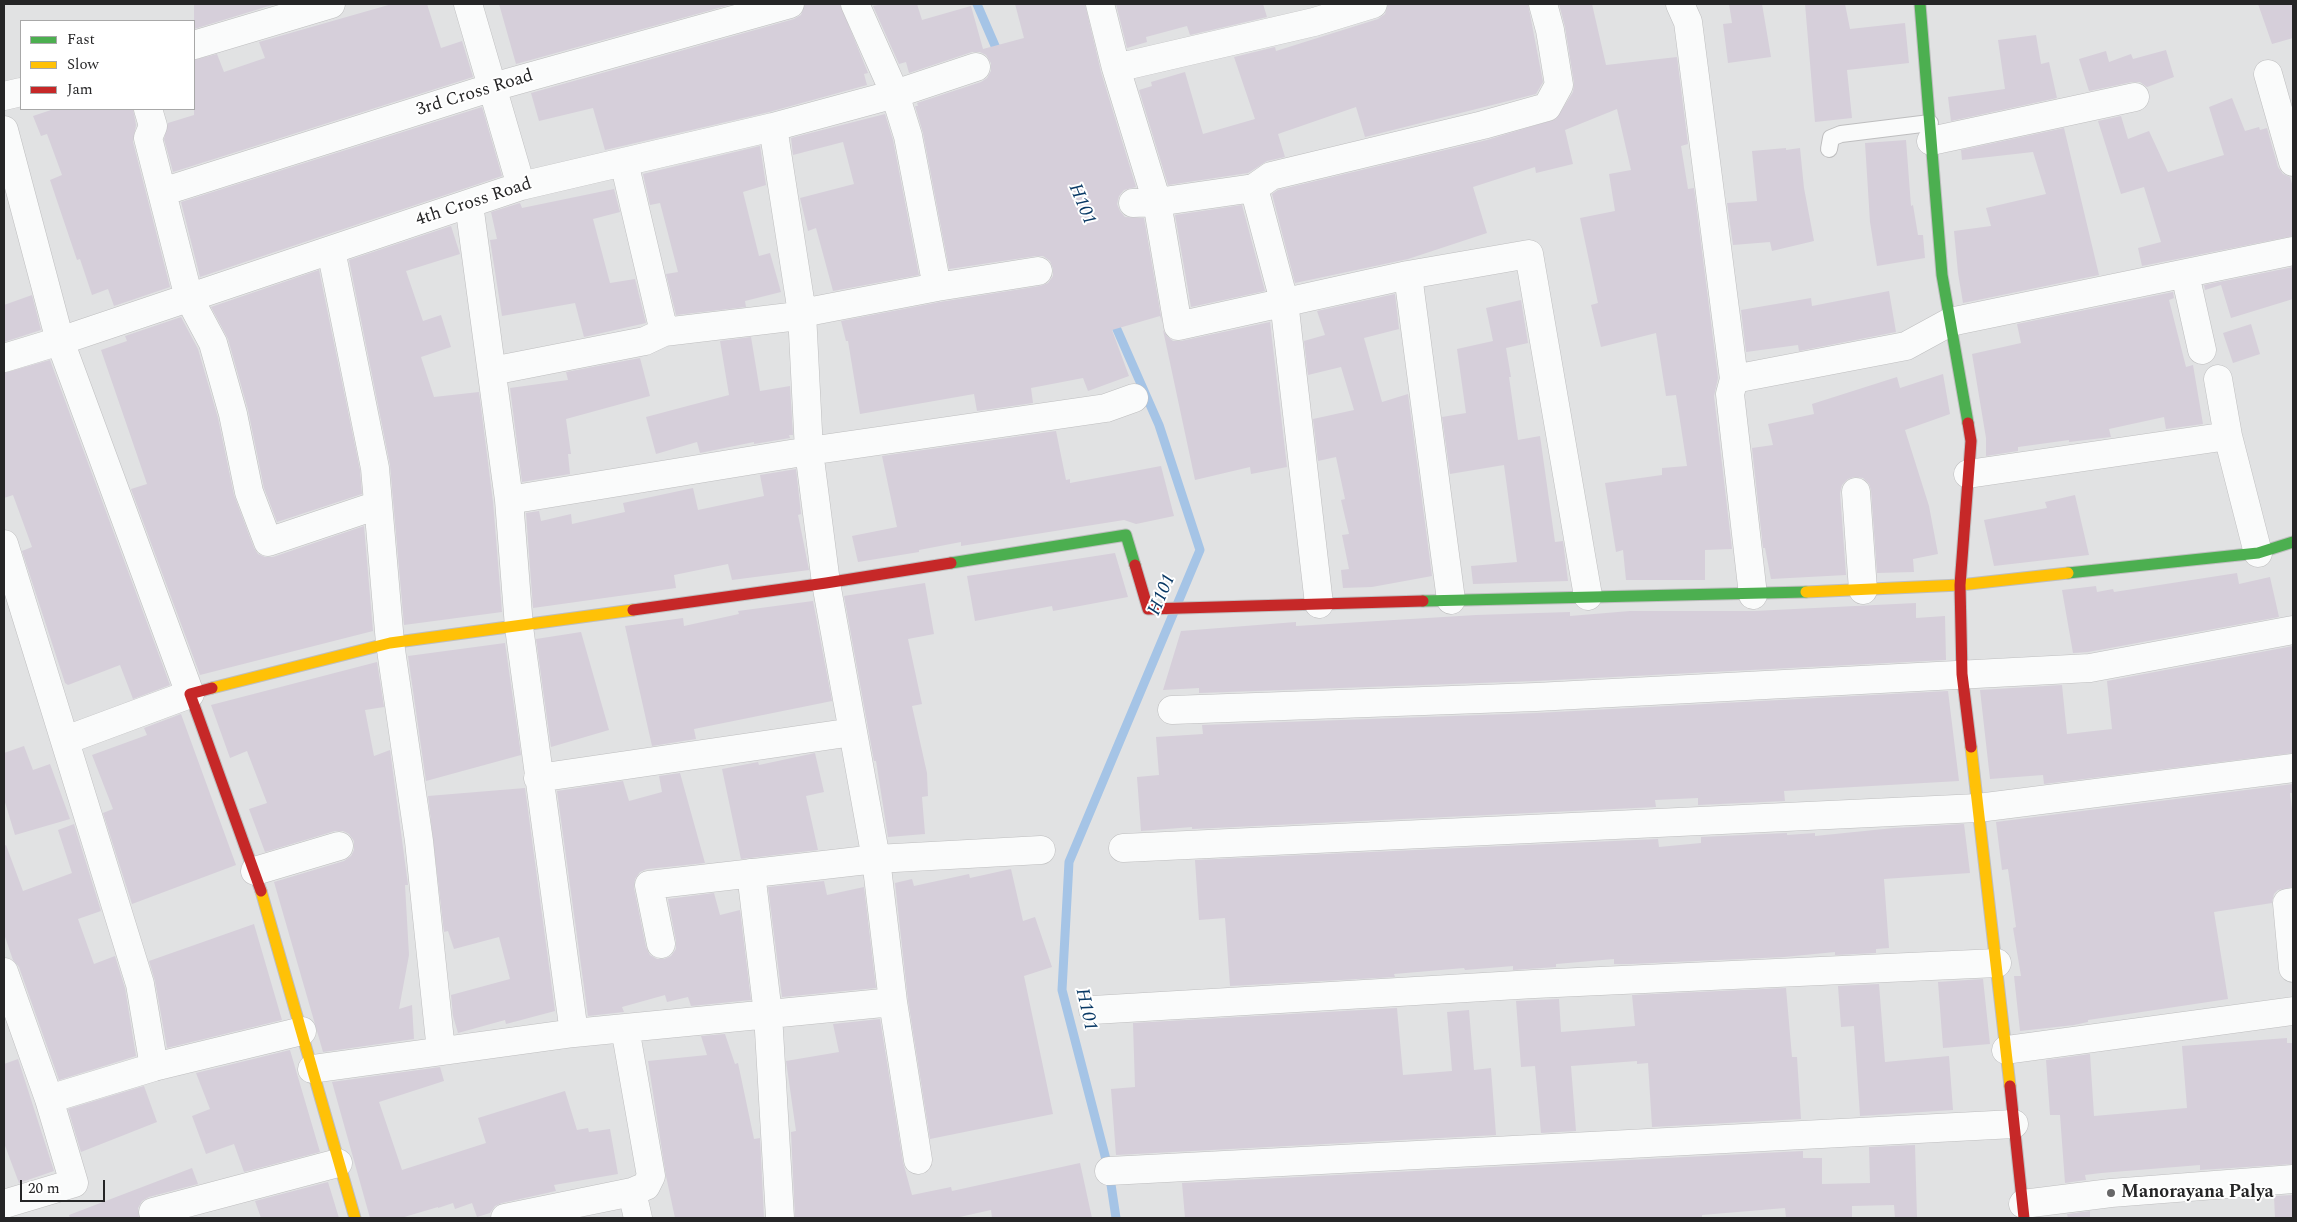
<!DOCTYPE html>
<style>
body{margin:0}
#map{position:relative;width:2297px;height:1222px;overflow:hidden;background:#e1e2e3;font-family:Spectral,serif}
canvas{display:block}
.frame{position:absolute;inset:0;border:5px solid #252526;pointer-events:none}
.legend{position:absolute;left:20px;top:20px;width:175px;height:90px;box-sizing:border-box;background:#fff;border:1px solid #a8a8a8;margin:0;padding:6px 9px;list-style:none;font-size:15px;color:#252526}
.legend li{display:flex;align-items:center;gap:10px;height:25px}
.legend b{width:25px;border:1px solid #a8a8a8}
.scale{position:absolute;left:20px;top:1180px;width:85px;height:22px;box-sizing:border-box;border:2px solid #252526;border-top:0;padding-left:6px;font-size:15px;line-height:18px;white-space:nowrap;color:#252526;-webkit-text-stroke:4px #fff;paint-order:stroke}
</style>
<div id="map">
<canvas width="2297" height="1222"></canvas>
<div class="frame"></div>
<ul class="legend">
<li><b style="height:6px;background:#4caf50"></b>Fast</li>
<li><b style="height:6px;background:#ffc107"></b>Slow</li>
<li><b style="height:6px;background:#c62828"></b>Jam</li>
</ul>
<div class="scale">20 m</div>
</div>
<script>
const ctx = document.querySelector('canvas').getContext('2d');
ctx.lineJoin = 'round';
function trace(path, color, width, dash) { ctx.strokeStyle = color; ctx.lineWidth = width; ctx.lineCap = dash ? 'butt' : 'round'; ctx.setLineDash(dash || []); ctx.stroke(path); }
function paint(path, color) { ctx.fillStyle = color; ctx.fill(path, 'evenodd'); }
function write(font, color, halo, rows, align = 'center') {
  ctx.font = font + ' Spectral,serif'; ctx.lineWidth = 4; ctx.setLineDash([]); ctx.textBaseline = 'middle'; ctx.strokeStyle = halo; ctx.fillStyle = color; for (const [text, x, y, turn = 0] of rows) {
    ctx.save(); ctx.translate(x, y); ctx.rotate((+turn || 0) * Math.PI / 180); ctx.textAlign = isNaN(turn) ? turn : align; if (halo) ctx.strokeText(text, 0, 0); ctx.fillText(text, 0, 0); ctx.restore();
  }
}
trace(new Path2D(`
 M 977,4 L 999,55
 M 1112,318 L 1159,425 L 1200,550 L 1069,862 L 1062,990 L 1109,1171 L 1116,1218`), '#a5c4e6', 9);
paint(new Path2D(`
 M 194,4 L 272,4 L 272,5 L 194,29 Z
 M 392,4 L 427,4 L 441,48 L 462,41 L 473,77 L 173,172 L 164,139 L 168,123 L 194,115 L 194,60 L 217,54 L 224,72 L 265,58 L 259,42 Z
 M 499,4 L 733,4 L 516,64 Z
 M 805,4 L 840,4 L 868,73 L 864,74 L 867,85 L 769,112 L 605,150 L 593,108 L 539,121 L 531,93 L 794,19 L 801,15 Z
 M 882,4 L 917,4 L 922,20 L 971,6 L 983,49 L 1024,38 L 1015,4 L 1085,4 L 1101,72 L 1136,187 L 1124,190 L 1119,196 L 1117,204 L 1120,211 L 1125,217 L 1144,218 L 1162,322 L 1160,316 L 1112,330 L 1129,376 L 1088,391 L 1083,378 L 1031,388 L 1033,403 L 977,411 L 974,394 L 860,414 L 848,341 L 846,341 L 841,321 L 940,302 L 1040,286 L 1048,283 L 1053,276 L 1053,269 L 1050,261 L 1043,256 L 1036,256 L 949,269 L 923,133 L 915,106 L 918,106 L 917,103 L 981,82 L 987,78 L 991,71 L 991,63 L 986,55 L 980,52 L 972,52 L 909,73 L 906,62 L 899,64 L 873,6 Z
 M 1116,4 L 1263,4 L 1267,17 L 1190,35 L 1187,26 L 1146,37 L 1147,42 L 1127,48 Z
 M 1388,4 L 1528,4 L 1543,82 L 1536,94 L 1365,137 L 1356,107 L 1278,134 L 1285,157 L 1267,161 L 1248,173 L 1168,185 L 1139,90 L 1152,86 L 1151,82 L 1185,72 L 1203,134 L 1255,119 L 1234,57 L 1275,47 L 1276,51 L 1378,19 L 1385,14 Z
 M 1559,4 L 1592,4 L 1606,65 L 1677,57 L 1688,144 L 1681,146 L 1688,189 L 1694,188 L 1718,378 L 1714,396 L 1732,549 L 1705,550 L 1705,580 L 1626,580 L 1623,550 L 1616,552 L 1605,483 L 1662,475 L 1662,468 L 1687,466 L 1676,395 L 1666,396 L 1656,333 L 1601,347 L 1591,305 L 1598,303 L 1580,218 L 1615,211 L 1609,174 L 1631,170 L 1617,109 L 1565,130 L 1573,164 L 1536,173 L 1535,167 L 1473,187 L 1487,233 L 1408,259 L 1295,283 L 1272,194 L 1278,190 L 1487,140 L 1556,119 L 1573,92 L 1574,83 L 1565,27 Z
 M 1729,4 L 1762,4 L 1771,57 L 1728,63 L 1723,24 L 1732,23 Z
 M 1805,4 L 1845,4 L 1850,29 L 1905,23 L 1909,63 L 1847,70 L 1852,118 L 1815,122 Z
 M 2258,4 L 2293,4 L 2293,38 L 2272,44 Z
 M 2036,35 L 2041,64 L 2049,62 L 2057,98 L 1951,121 L 1948,97 L 2005,89 L 1998,40 Z
 M 2166,50 L 2174,77 L 2147,87 L 2140,82 L 2132,82 L 2089,91 L 2079,59 L 2106,51 L 2109,62 L 2131,54 L 2133,59 Z
 M 2232,98 L 2245,131 L 2259,127 L 2260,130 L 2267,128 L 2278,167 L 2283,174 L 2290,177 L 2293,187 L 2293,236 L 2142,266 L 2138,248 L 2161,242 L 2144,187 L 2121,194 L 2098,121 L 2121,116 L 2128,139 L 2149,131 L 2168,172 L 2224,155 L 2209,107 Z
 M 482,107 L 502,176 L 200,277 L 181,202 Z
 M 54,109 L 133,109 L 136,125 L 133,142 L 170,287 L 114,306 L 108,289 L 92,295 L 80,259 L 77,260 L 50,180 L 62,175 L 47,134 L 41,136 L 33,116 Z
 M 885,114 L 893,140 L 919,275 L 833,291 L 816,228 L 808,231 L 800,198 L 854,184 L 843,142 L 793,155 L 791,138 Z
 M 2064,128 L 2099,275 L 1963,303 L 1958,273 L 1954,231 L 1991,226 L 1986,208 L 2046,194 L 2033,152 L 1962,160 L 1961,150 Z
 M 1906,140 L 1911,206 L 1913,205 L 1918,235 L 1923,235 L 1925,258 L 1877,266 L 1870,222 L 1865,143 Z
 M 760,146 L 766,185 L 743,192 L 759,256 L 770,253 L 781,292 L 745,301 L 746,307 L 676,315 L 666,274 L 678,272 L 660,203 L 650,205 L 643,174 Z
 M 1786,148 L 1786,150 L 1800,148 L 1804,188 L 1814,241 L 1772,251 L 1770,242 L 1733,245 L 1727,203 L 1757,201 L 1752,151 Z
 M 614,189 L 620,212 L 593,219 L 610,283 L 635,279 L 646,323 L 584,337 L 575,303 L 502,316 L 490,240 L 497,239 L 491,212 L 520,203 L 522,208 Z
 M 1242,205 L 1265,291 L 1191,307 L 1175,215 Z
 M 451,226 L 460,254 L 406,271 L 423,321 L 441,315 L 451,347 L 421,357 L 434,397 L 479,392 L 493,502 L 502,612 L 404,625 L 390,465 L 349,260 Z
 M 2293,267 L 2293,299 L 2231,318 L 2221,285 L 2205,290 L 2204,285 Z
 M 319,270 L 360,470 L 362,494 L 277,522 L 264,488 L 248,410 L 228,339 L 211,307 Z
 M 1889,291 L 1896,332 L 1799,351 L 1798,345 L 1746,352 L 1741,310 L 1811,298 L 1812,306 Z
 M 2173,292 L 2174,298 L 2169,300 L 2186,367 L 2193,365 L 2203,424 L 2166,429 L 2164,417 L 2109,429 L 2111,437 L 2069,442 L 2069,440 L 2018,447 L 2018,451 L 1986,456 L 1986,438 L 1972,354 L 2021,343 L 2017,324 Z
 M 1395,294 L 1399,329 L 1364,338 L 1382,402 L 1408,394 L 1432,576 L 1372,587 L 1343,588 L 1341,570 L 1349,569 L 1342,535 L 1349,534 L 1341,500 L 1345,499 L 1336,457 L 1318,461 L 1313,419 L 1354,410 L 1341,367 L 1308,375 L 1304,341 L 1325,335 L 1317,311 Z
 M 32,295 L 41,330 L 4,342 L 4,305 Z
 M 1521,300 L 1528,343 L 1506,348 L 1511,377 L 1509,377 L 1518,440 L 1540,436 L 1555,542 L 1563,541 L 1568,581 L 1473,584 L 1471,566 L 1517,562 L 1504,465 L 1450,474 L 1442,417 L 1466,413 L 1457,349 L 1493,341 L 1486,308 Z
 M 181,317 L 198,349 L 218,418 L 234,495 L 254,548 L 258,554 L 265,557 L 273,557 L 364,526 L 373,631 L 200,675 L 131,489 L 147,484 L 101,350 L 127,341 L 125,336 Z
 M 1270,322 L 1287,467 L 1251,474 L 1250,467 L 1195,480 L 1163,330 L 1167,336 L 1173,341 L 1181,341 Z
 M 2251,324 L 2260,354 L 2233,363 L 2223,333 Z
 M 751,337 L 760,391 L 790,386 L 793,435 L 789,435 L 790,438 L 754,444 L 754,442 L 700,453 L 697,442 L 656,454 L 646,417 L 729,395 L 720,341 Z
 M 640,358 L 650,396 L 566,419 L 571,454 L 568,454 L 570,474 L 522,482 L 510,388 L 568,380 L 566,372 Z
 M 50,360 L 170,685 L 133,699 L 120,665 L 68,685 L 65,683 L 22,551 L 32,547 L 13,495 L 4,498 L 4,373 Z
 M 1943,374 L 1950,414 L 1905,430 L 1929,506 L 1938,554 L 1913,559 L 1914,572 L 1877,573 L 1871,490 L 1869,484 L 1863,478 L 1854,477 L 1848,479 L 1842,485 L 1840,493 L 1846,575 L 1771,579 L 1765,548 L 1763,548 L 1752,448 L 1773,445 L 1768,424 L 1814,414 L 1812,404 L 1897,377 L 1900,388 Z
 M 1056,431 L 1066,480 L 1070,479 L 1070,483 L 1161,466 L 1174,516 L 1136,524 L 1124,520 L 961,546 L 961,542 L 919,550 L 919,552 L 858,562 L 852,536 L 897,527 L 882,456 Z
 M 796,469 L 801,514 L 798,515 L 809,570 L 732,580 L 728,564 L 674,575 L 676,588 L 533,608 L 526,513 L 539,511 L 541,521 L 571,514 L 572,524 L 625,512 L 623,503 L 693,488 L 698,510 L 764,496 L 760,475 Z
 M 2075,495 L 2089,555 L 1994,566 L 1984,520 L 2047,508 L 2045,502 Z
 M 1115,553 L 1128,597 L 1053,611 L 1052,606 L 975,621 L 967,576 Z
 M 2237,573 L 2239,584 L 2270,577 L 2279,617 L 2088,652 L 2073,653 L 2062,590 L 2096,586 L 2097,592 L 2113,589 L 2114,592 Z
 M 925,583 L 934,634 L 908,639 L 922,704 L 912,706 L 927,773 L 928,796 L 922,797 L 925,834 L 888,837 L 876,761 L 874,761 L 844,596 Z
 M 813,601 L 832,701 L 694,729 L 696,739 L 652,746 L 625,626 L 683,618 L 684,626 L 739,614 L 738,611 Z
 M 1916,603 L 1916,618 L 1945,616 L 1946,660 L 1535,681 L 1199,693 L 1199,688 L 1163,690 L 1181,631 L 1296,622 L 1296,626 L 1476,615 L 1570,612 L 1570,616 L 1630,611 L 1754,611 Z
 M 581,632 L 609,730 L 551,747 L 536,639 Z
 M 505,643 L 521,755 L 426,781 L 408,656 Z
 M 2293,646 L 2293,753 L 2044,784 L 2043,775 L 1990,779 L 1980,690 L 2062,685 L 2067,734 L 2112,729 L 2107,681 Z
 M 377,662 L 384,707 L 365,710 L 374,756 L 390,750 L 408,885 L 405,885 L 409,955 L 399,1009 L 412,1005 L 414,1039 L 323,1052 L 274,882 L 344,861 L 351,856 L 354,850 L 354,841 L 349,834 L 343,831 L 335,831 L 265,852 L 249,809 L 267,803 L 247,751 L 230,758 L 211,705 Z
 M 1948,691 L 1959,781 L 1784,791 L 1785,801 L 1698,805 L 1698,798 L 1655,800 L 1656,807 L 1192,829 L 1192,827 L 1141,831 L 1137,777 L 1159,775 L 1156,737 L 1203,734 L 1202,725 L 1537,713 Z
 M 181,714 L 236,865 L 132,904 L 103,813 L 113,809 L 92,755 L 147,735 L 144,728 Z
 M 24,746 L 33,770 L 50,764 L 70,819 L 15,835 L 4,799 L 4,753 Z
 M 815,753 L 824,792 L 806,796 L 818,850 L 741,859 L 722,769 L 758,762 L 759,765 Z
 M 680,773 L 705,863 L 647,869 L 640,872 L 635,879 L 634,888 L 646,947 L 650,955 L 657,959 L 664,959 L 671,956 L 676,949 L 676,941 L 668,899 L 714,893 L 720,915 L 740,910 L 751,1000 L 691,1006 L 688,997 L 667,1002 L 665,995 L 622,1007 L 624,1012 L 588,1016 L 557,791 L 623,781 L 629,801 L 662,792 L 659,776 Z
 M 2293,784 L 2293,793 L 2290,793 L 2293,817 L 2293,887 L 2278,890 L 2274,894 L 2272,903 L 2214,912 L 2228,999 L 2088,1020 L 2088,1022 L 2074,1025 L 2020,1031 L 2014,976 L 2021,976 L 2013,928 L 2016,927 L 2008,869 L 2002,870 L 1996,822 Z
 M 525,788 L 555,1011 L 506,1024 L 505,1020 L 458,1033 L 453,1016 L 451,995 L 510,979 L 499,937 L 454,949 L 448,931 L 444,932 L 428,796 Z
 M 74,824 L 101,911 L 78,919 L 94,964 L 115,956 L 125,988 L 136,1056 L 59,1080 L 19,967 L 13,960 L 4,934 L 4,846 L 6,845 L 23,891 L 72,873 L 58,830 Z
 M 1964,824 L 1970,873 L 1884,879 L 1889,948 L 1876,949 L 1876,953 L 1835,955 L 1835,952 L 1784,957 L 1630,964 L 1614,964 L 1614,959 L 1556,964 L 1556,967 L 1513,970 L 1513,966 L 1465,970 L 1464,968 L 1394,974 L 1395,977 L 1230,986 L 1225,918 L 1199,920 L 1195,860 L 1658,839 L 1659,847 L 1701,843 L 1701,837 L 1787,833 L 1787,835 L 1815,833 L 1815,836 L 1894,828 Z
 M 1011,869 L 1023,921 L 1035,917 L 1052,967 L 1024,976 L 1053,1114 L 930,1139 L 908,1000 L 895,883 L 912,879 L 914,886 L 969,874 L 970,878 Z
 M 824,881 L 827,895 L 864,887 L 876,988 L 782,997 L 768,887 Z
 M 254,924 L 282,1020 L 167,1048 L 155,981 L 149,961 Z
 M 1983,979 L 1990,1044 L 1943,1048 L 1938,982 Z
 M 1879,984 L 1885,1062 L 1949,1056 L 1953,1110 L 1860,1116 L 1854,1026 L 1841,1027 L 1838,986 Z
 M 1786,988 L 1792,1057 L 1797,1057 L 1801,1119 L 1652,1127 L 1648,1063 L 1637,1064 L 1637,1061 L 1571,1066 L 1576,1131 L 1541,1133 L 1535,1066 L 1521,1067 L 1516,1001 L 1559,999 L 1561,1032 L 1635,1026 L 1632,995 Z
 M 1397,1008 L 1403,1075 L 1452,1071 L 1447,1012 L 1469,1010 L 1474,1070 L 1491,1068 L 1496,1135 L 1116,1155 L 1111,1089 L 1135,1087 L 1133,1023 Z
 M 880,1019 L 903,1162 L 912,1195 L 951,1187 L 952,1191 L 1080,1163 L 1092,1218 L 992,1218 L 991,1210 L 955,1218 L 795,1218 L 791,1132 L 796,1131 L 786,1061 L 839,1052 L 833,1024 Z
 M 725,1034 L 735,1064 L 738,1063 L 754,1139 L 760,1138 L 764,1218 L 675,1218 L 666,1176 L 648,1061 L 707,1055 L 701,1036 Z
 M 2287,1038 L 2287,1043 L 2293,1043 L 2293,1164 L 2200,1170 L 2200,1165 L 2101,1173 L 2085,1175 L 2086,1180 L 2065,1183 L 2060,1115 L 2050,1115 L 2046,1060 L 2090,1054 L 2094,1116 L 2187,1108 L 2182,1046 Z
 M 290,1050 L 320,1152 L 244,1172 L 234,1144 L 206,1154 L 192,1116 L 210,1109 L 196,1073 Z
 M 18,1059 L 54,1171 L 19,1183 L 4,1143 L 4,1064 Z
 M 440,1067 L 444,1081 L 379,1102 L 402,1170 L 486,1143 L 478,1118 L 565,1091 L 577,1130 L 588,1128 L 589,1132 L 610,1129 L 618,1174 L 554,1185 L 556,1191 L 502,1203 L 495,1206 L 490,1213 L 477,1217 L 472,1203 L 455,1209 L 453,1203 L 438,1208 L 438,1207 L 401,1218 L 370,1218 L 332,1082 Z
 M 144,1086 L 157,1122 L 81,1152 L 68,1109 Z
 M 1915,1145 L 1917,1218 L 1895,1218 L 1894,1205 L 1852,1206 L 1852,1218 L 1786,1218 L 1785,1208 L 1702,1215 L 1702,1218 L 1185,1218 L 1182,1183 L 1803,1151 L 1803,1158 L 1822,1158 L 1822,1184 L 1870,1183 L 1869,1147 Z
 M 192,1168 L 198,1184 L 149,1197 L 142,1201 L 138,1208 L 139,1218 L 70,1218 L 69,1215 Z
 M 328,1182 L 339,1218 L 261,1218 L 255,1201 Z
 M 2293,1195 L 2293,1218 L 2275,1218 L 2274,1196 Z
 M 2090,1211 L 2090,1218 L 2068,1218 L 2067,1214 Z`), '#d6cfda');
const lane = new Path2D(`
 M 1829,149 L 1831,138 L 1841,134 L 1930,123`);
const street = new Path2D(`
 M 468,4 L 521,186
 M 855,4 L 895,94 L 908,136 L 937,287
 M 1100,4 L 1116,68 L 1314,22 L 1373,4
 M 1680,4 L 1688,22 L 1734,379 L 1730,394 L 1753,595
 M 194,45 L 331,4
 M 1116,68 L 1157,202 L 1178,326 L 1408,275 L 1451,600
 M 2268,74 L 2293,162
 M 4,96 L 21,92
 M 148,109 L 153,126 L 148,138 L 189,298 L 213,343 L 233,414 L 249,492 L 268,542 L 378,505
 M 4,130 L 60,341 L 190,694 L 66,740
 M 1931,141 L 2135,97
 M 624,162 L 664,332
 M 1254,188 L 1284,301 L 1319,604
 M 162,192 L 493,87 L 790,4
 M 1133,203 L 1157,202 L 1254,188 L 1271,176 L 1483,125 L 1547,107 L 1559,85 L 1550,30 L 1543,4
 M 331,250 L 375,468 L 390,643 L 419,841 L 441,1051
 M 2185,274 L 2202,350
 M 1408,275 L 1529,254 L 1588,596
 M 4,358 L 60,341 L 521,186 L 773,127 L 895,94 L 976,67
 M 492,371 L 645,341 L 664,332 L 790,317 L 802,313 L 937,287 L 1038,271
 M 1734,379 L 1906,346 L 1950,322 L 2293,251
 M 2218,379 L 2228,436
 M 1968,474 L 2228,436 L 2258,553
 M 1856,492 L 1863,590
 M 509,500 L 809,451 L 1106,408 L 1134,398
 M 4,544 L 140,984 L 154,1067
 M 1172,710 L 1536,697 L 2090,668 L 2293,630
 M 538,778 L 853,732
 M 1123,848 L 1978,808 L 2293,768
 M 255,871 L 339,846
 M 751,873 L 768,1014 L 780,1218
 M 2293,902 L 2287,903 L 2293,968
 M 661,944 L 649,885 L 876,859 L 1041,850
 M 4,972 L 49,1099 L 74,1183 L 4,1204
 M 893,1002 L 918,1160
 M 1093,1010 L 1534,984 L 1997,963
 M 625,1028 L 651,1176 L 646,1186 L 632,1192
 M 574,1033 L 893,1002 L 876,859 L 826,583 L 809,451 L 802,313 L 773,127
 M 2006,1050 L 2293,1011
 M 312,1069 L 574,1033 L 519,627 L 509,500 L 469,204
 M 49,1099 L 154,1067 L 302,1031
 M 1109,1171 L 2014,1124
 M 2023,1204 L 2111,1193 L 2293,1179
 M 153,1212 L 338,1163
 M 505,1218 L 632,1192 L 638,1218`);
const fast = new Path2D(`
 M 1920,4 L 1942,275 L 1968,423
 M 951,563 L 1126,535 L 1135,565
 M 2068,573 L 2258,553 L 2293,542
 M 1423,601 L 1806,592`);
const slow = new Path2D(`
 M 1806,592 L 1960,585 L 2068,573
 M 212,688 L 390,643 L 633,610
 M 1971,747 L 2010,1086
 M 261,891 L 355,1218`);
const jam = new Path2D(`
 M 1968,423 L 1971,441 L 1960,585 L 1962,674 L 1971,747
 M 1135,565 L 1148,609 L 1423,601
 M 633,610 L 826,583 L 951,563
 M 212,688 L 190,694 L 261,891
 M 2010,1086 L 2024,1218`);
trace(lane, '#bebebf', 18);
trace(street, '#bebebf', 29);
trace(fast, '#bebebf', 13);
trace(slow, '#bebebf', 13);
trace(jam, '#bebebf', 13);
trace(lane, '#fafbfb', 16);
trace(street, '#fafbfb', 28);
trace(fast, '#4caf50', 11);
trace(slow, '#ffc107', 11);
trace(jam, '#c62828', 11);
for (const [x, y, r, color] of [
 [2111,1193,5,"#676768"]
]) { const dot = new Path2D(); dot.arc(x, y, r, 0, 2 * Math.PI); ctx.fillStyle = color; ctx.fill(dot); trace(dot, '#fff', 2); }
write('18px', '#252526', '#fff', [
 ["3rd Cross Road",475,94,-17],
 ["4th Cross Road",474,203,-18]
]);
write('bold 18px', '#252526', '#fff', [
 ["Manorayana Palya",2121,1193]
], 'left');
write('italic 19px', '#093965', '#fff', [
 ["H101",1081,205,67],
 ["H101",1163,595,-67],
 ["H101",1085,1010,77]
]);
</script>
